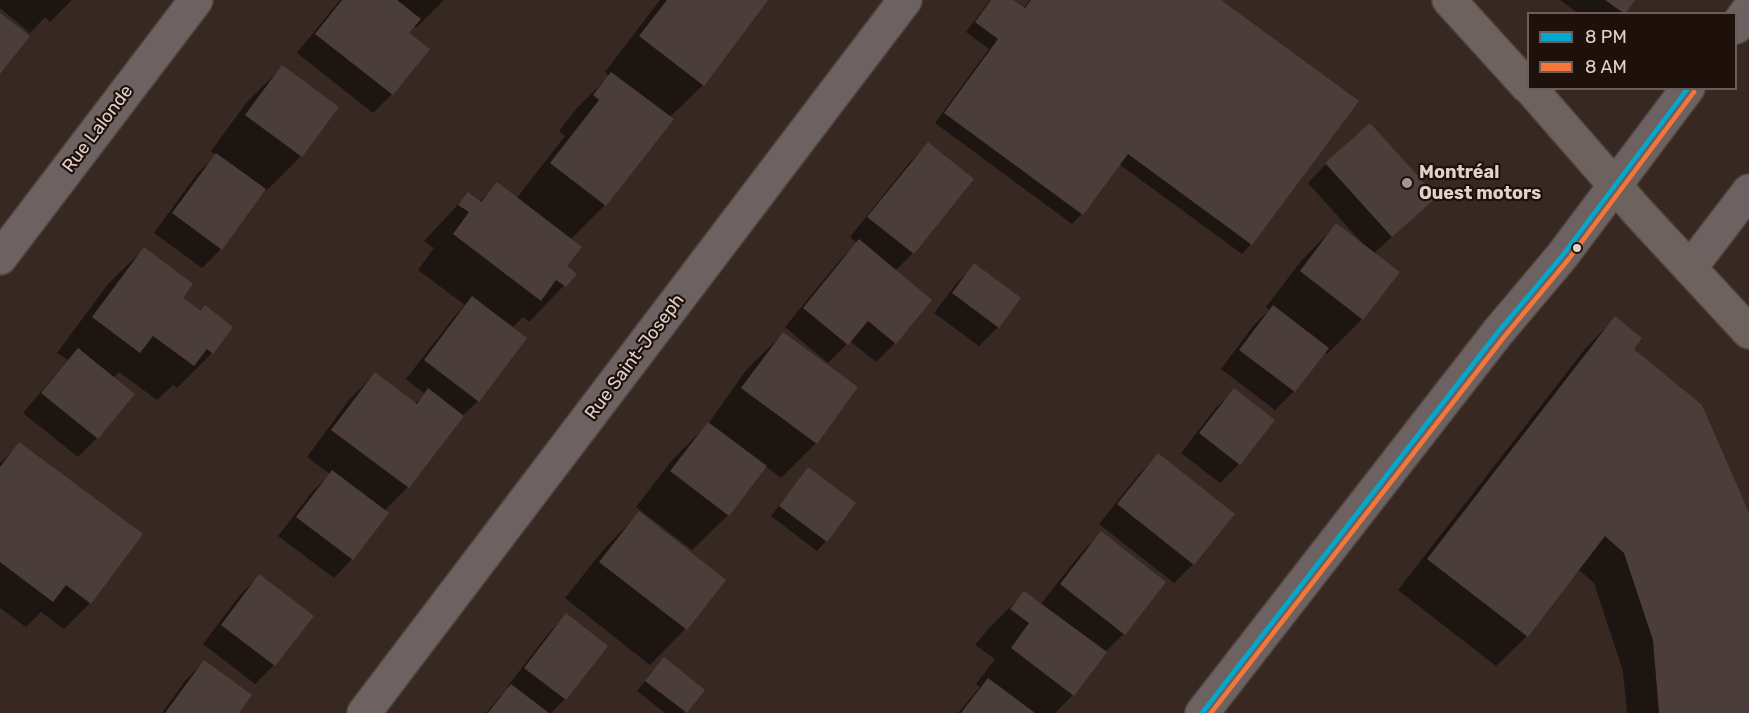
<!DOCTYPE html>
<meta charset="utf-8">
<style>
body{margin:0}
#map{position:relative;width:1749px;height:713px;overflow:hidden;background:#372822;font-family:Rubik,sans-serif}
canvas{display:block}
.legend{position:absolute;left:1527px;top:12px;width:210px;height:78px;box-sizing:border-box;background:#1e110c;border:2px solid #6d5d58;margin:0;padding:8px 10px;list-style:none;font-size:18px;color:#e3d0c9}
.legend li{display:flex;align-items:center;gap:12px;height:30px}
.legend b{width:30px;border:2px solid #6d5d58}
</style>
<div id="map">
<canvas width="1749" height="713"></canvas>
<ul class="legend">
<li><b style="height:8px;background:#00a9ce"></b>8 PM</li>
<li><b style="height:8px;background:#f5763a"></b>8 AM</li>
</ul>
</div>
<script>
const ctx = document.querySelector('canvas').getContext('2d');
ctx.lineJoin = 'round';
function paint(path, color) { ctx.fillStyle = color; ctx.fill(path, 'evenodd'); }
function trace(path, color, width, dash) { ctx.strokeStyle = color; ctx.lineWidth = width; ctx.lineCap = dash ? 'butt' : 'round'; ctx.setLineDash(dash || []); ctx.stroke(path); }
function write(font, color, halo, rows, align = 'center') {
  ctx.font = font + ' Rubik,sans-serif'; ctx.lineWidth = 4.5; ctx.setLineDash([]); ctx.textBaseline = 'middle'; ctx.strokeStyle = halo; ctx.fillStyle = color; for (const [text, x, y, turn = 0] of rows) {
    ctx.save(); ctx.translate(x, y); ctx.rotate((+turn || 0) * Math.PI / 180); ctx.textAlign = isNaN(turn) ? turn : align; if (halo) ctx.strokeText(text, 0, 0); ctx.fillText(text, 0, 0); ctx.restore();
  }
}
paint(new Path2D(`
 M 0,0 L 72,0 L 50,22 L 45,17 L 30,33 L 0,8 Z
 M 340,0 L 444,0 L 416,28 L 413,25 L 407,33 L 428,49 L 392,94 L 373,113 L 297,53 Z
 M 660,0 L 767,0 L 703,85 L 669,118 L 671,120 L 605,205 L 570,240 L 565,266 L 575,274 L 529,322 L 523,317 L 512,328 L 478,401 L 459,419 L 408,487 L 384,511 L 352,559 L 334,578 L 278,536 L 313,491 L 330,474 L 307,457 L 349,400 L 375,374 L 415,404 L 425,394 L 406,379 L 454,317 L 465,305 L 418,270 L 434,248 L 424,241 L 468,194 L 479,202 L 497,184 L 516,199 L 565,136 L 559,131 L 576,109 L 609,76 L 605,72 Z
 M 990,0 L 1011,0 L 1023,9 L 1030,0 L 1218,0 L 1357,102 L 1251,244 L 1242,254 L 1119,164 L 1082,214 L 1072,224 L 935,123 L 989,49 L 966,32 Z
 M 1560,0 L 1633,0 L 1623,14 L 1579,14 Z
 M 282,67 L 301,156 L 266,191 L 264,190 L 221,249 L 202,268 L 154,233 L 197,174 L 216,155 L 211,151 L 247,102 Z
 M 928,144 L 913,253 L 895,271 L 895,343 L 876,362 L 850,341 L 828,363 L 785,327 L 840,260 L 857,243 L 850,237 L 909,163 Z
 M 1326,164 L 1416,215 L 1373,254 L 1362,319 L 1327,354 L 1324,352 L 1294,391 L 1275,410 L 1221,369 L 1254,325 L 1269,310 L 1266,307 L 1301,261 L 1336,225 L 1361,244 L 1362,243 L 1308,183 Z
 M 144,249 L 181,298 L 212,353 L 177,388 L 173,385 L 157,400 L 119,372 L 113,378 L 133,394 L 97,438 L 78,457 L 23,413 L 68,360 L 57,353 L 108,284 Z
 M 975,265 L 998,327 L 979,346 L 934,313 L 956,284 Z
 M 1615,318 L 1632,349 L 1749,517 L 1749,713 L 1627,713 L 1623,671 L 1594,583 L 1578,569 L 1527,636 L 1496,666 L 1398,590 L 1585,349 Z
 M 783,334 L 816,443 L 781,478 L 765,466 L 728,515 L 692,550 L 636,507 L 673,459 L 708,424 L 747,369 Z
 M 1234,390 L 1239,464 L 1220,483 L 1181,453 L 1215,409 Z
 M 20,444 L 90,603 L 64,629 L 41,612 L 26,627 L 0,608 L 0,463 Z
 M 1158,455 L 1233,514 L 1193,564 L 1174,583 L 1099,524 L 1139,474 Z
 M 808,469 L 826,541 L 817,551 L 771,516 Z
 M 639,513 L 724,580 L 685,629 L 650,665 L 565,598 L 604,549 Z
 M 1101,533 L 1124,634 L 1105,652 L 1073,695 L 1055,713 L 958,713 L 980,687 L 976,684 L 995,659 L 975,645 L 989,628 L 1024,593 L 1040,605 L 1082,552 Z
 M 259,576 L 274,665 L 255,684 L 203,644 L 240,595 Z
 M 566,615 L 565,699 L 551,713 L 486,713 L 508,688 L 507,687 L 548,634 Z
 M 664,659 L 703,690 L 684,713 L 665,713 L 637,691 Z
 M 204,662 L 237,713 L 162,713 L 185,681 Z`), '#0007');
paint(new Path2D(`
 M 342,0 L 397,0 L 421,19 L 409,33 L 430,49 L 393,95 L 315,34 Z
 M 667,0 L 768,0 L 704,86 L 639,36 Z
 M 991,0 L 1013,0 L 1025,8 L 1031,0 L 1221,0 L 1359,101 L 1252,245 L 1128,154 L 1083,215 L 944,113 L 998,39 L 975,22 Z
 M 1605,0 L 1635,0 L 1625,14 Z
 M 0,13 L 30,36 L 0,74 Z
 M 282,65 L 339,107 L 302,157 L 245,115 Z
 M 611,72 L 674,119 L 606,206 L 550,163 L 599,100 L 593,95 Z
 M 1370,123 L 1437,197 L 1392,237 L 1325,163 Z
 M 928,142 L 974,179 L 914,254 L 867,217 Z
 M 216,153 L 266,189 L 222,250 L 172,213 Z
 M 497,182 L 582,247 L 567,266 L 577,274 L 566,287 L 556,280 L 541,301 L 453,234 L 469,212 L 458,205 L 468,192 L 481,202 Z
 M 1336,223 L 1400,272 L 1363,320 L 1300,271 Z
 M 859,239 L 932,300 L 896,344 L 868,321 L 848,345 L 803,308 Z
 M 144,247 L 193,284 L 183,298 L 201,311 L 205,305 L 233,327 L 213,354 L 207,349 L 194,366 L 153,336 L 140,353 L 92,317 Z
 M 974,263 L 1021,298 L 999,328 L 952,293 Z
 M 472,296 L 527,338 L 479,402 L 424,360 Z
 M 1273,305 L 1329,348 L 1295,392 L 1239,350 Z
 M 1615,316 L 1642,338 L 1634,349 L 1702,405 L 1749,513 L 1749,713 L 1659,713 L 1653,640 L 1624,553 L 1605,536 L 1528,637 L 1427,559 Z
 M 783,332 L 858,387 L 817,444 L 741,388 Z
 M 78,348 L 135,394 L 98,439 L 41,393 Z
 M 375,372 L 417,404 L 428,388 L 464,416 L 409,488 L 331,430 Z
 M 1234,388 L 1275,420 L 1240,465 L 1199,433 Z
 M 708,422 L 767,466 L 729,516 L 670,471 Z
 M 19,442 L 143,534 L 91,604 L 66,585 L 53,602 L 0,562 L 0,467 Z
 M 1158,453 L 1235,514 L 1194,565 L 1117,504 Z
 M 808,467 L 856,503 L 827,542 L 779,506 Z
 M 332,470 L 389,513 L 353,560 L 296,517 Z
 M 639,511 L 726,580 L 687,630 L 599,562 Z
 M 1101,531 L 1166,582 L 1125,635 L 1060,584 Z
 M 259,574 L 314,616 L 275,666 L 221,625 Z
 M 1024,591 L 1107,652 L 1074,696 L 1011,648 L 1029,623 L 1010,609 Z
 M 566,613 L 608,646 L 566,700 L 524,668 Z
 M 664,657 L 705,690 L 687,713 L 645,681 Z
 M 204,660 L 252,695 L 239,713 L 165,713 Z
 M 988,678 L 1035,713 L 961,713 Z
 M 511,684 L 549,713 L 488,713 Z`), '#4b3e3a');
const minor = new Path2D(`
 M 1736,27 L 1749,9
 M 0,258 L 196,0
 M 1690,268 L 1749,191
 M 364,713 L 905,0
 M 1202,713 L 1498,332 L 1562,256 L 1688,88`);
const major = new Path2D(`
 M 1449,0 L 1528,87
 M 1530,88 L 1638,212 L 1749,332`);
trace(minor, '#51443e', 36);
trace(major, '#51443e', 36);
trace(minor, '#6c6261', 33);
trace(major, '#6e625e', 33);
trace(new Path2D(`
 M 1202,713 L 1498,332 L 1562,256 L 1688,88`), '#00a9ce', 4.5);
trace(new Path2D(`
 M 1211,713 L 1504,337 L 1568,260 L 1694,92`), '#f5763a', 4.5);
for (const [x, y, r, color] of [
 [1407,183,6,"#a7958f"],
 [1577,248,5,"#e3d0c9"]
]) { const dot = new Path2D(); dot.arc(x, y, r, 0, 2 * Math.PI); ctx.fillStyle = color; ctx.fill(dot); trace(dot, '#1e110c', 2); }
write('18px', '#e3d0c9', '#1e110c', [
 ["Rue Lalonde",98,129,-53],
 ["Rue Saint-Joseph",635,357,-53]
]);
write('bold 18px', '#e3d0c9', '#1e110c', [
 ["Montréal",1419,173],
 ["Ouest motors",1419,194]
], 'left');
</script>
